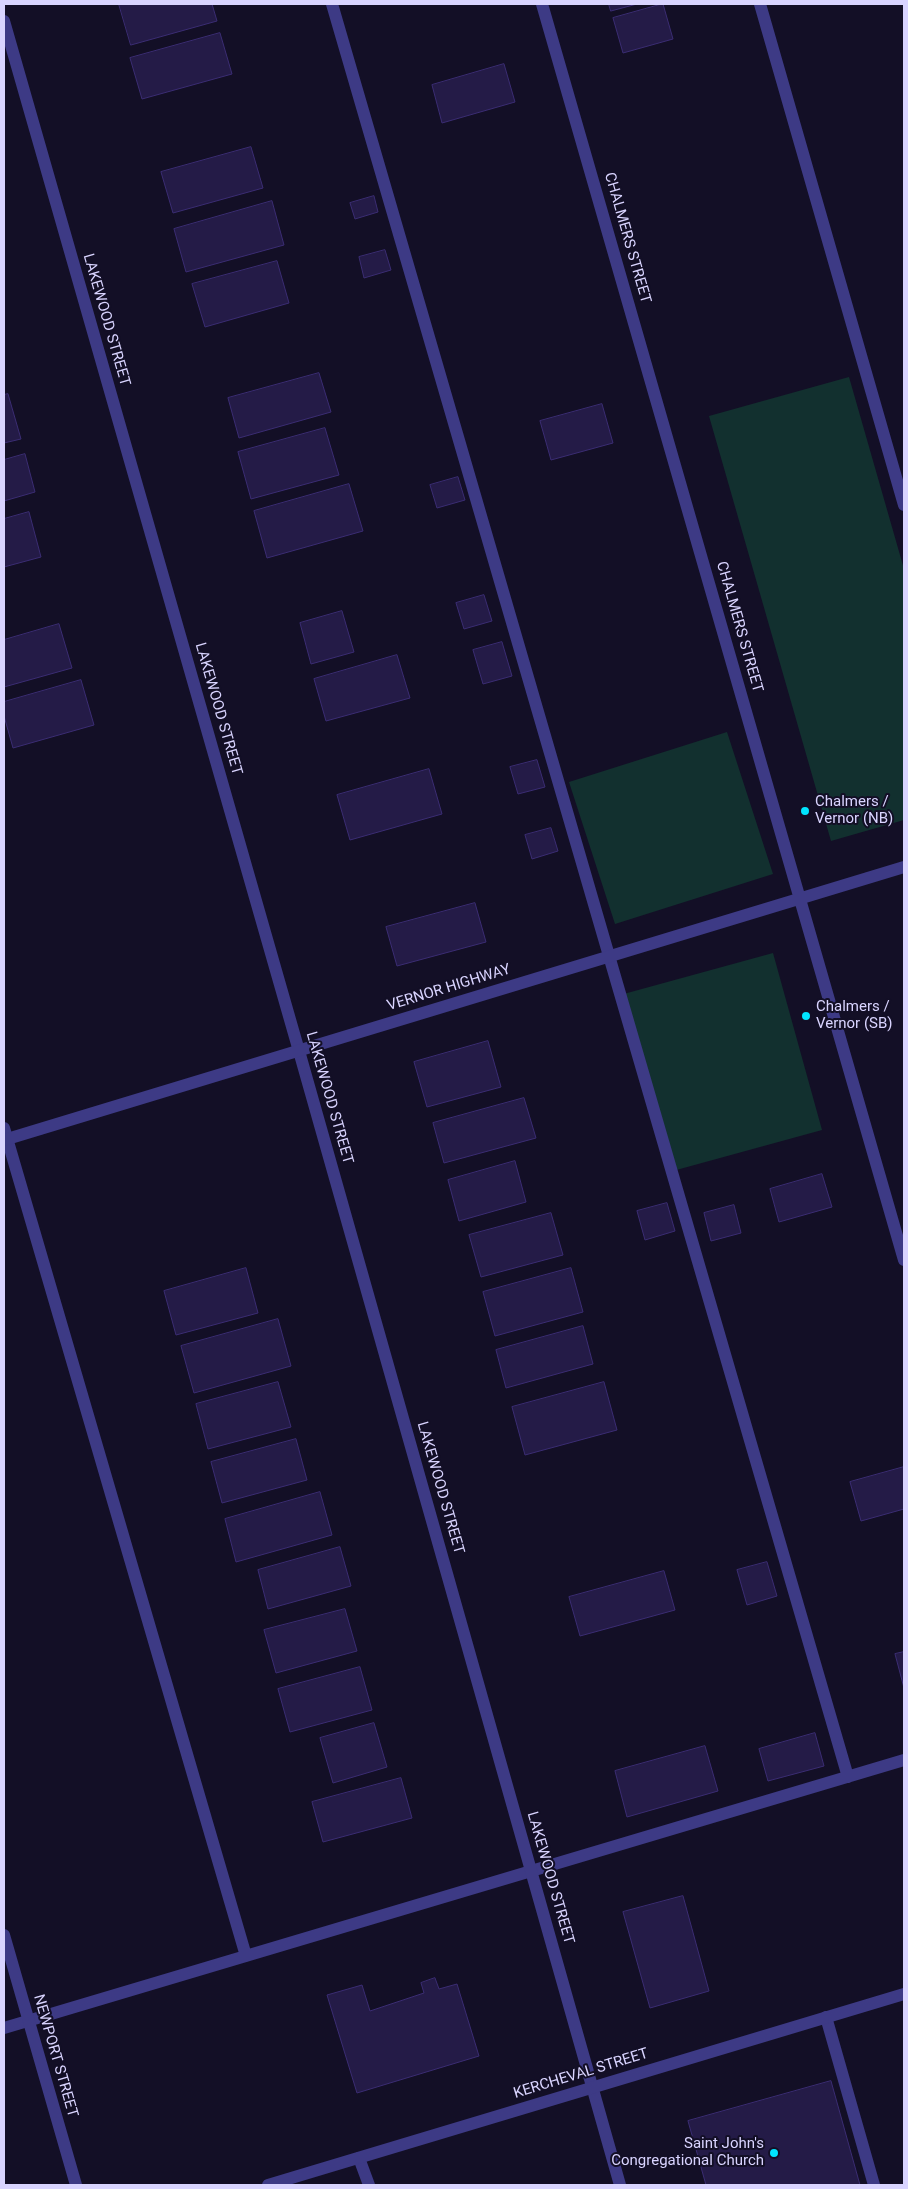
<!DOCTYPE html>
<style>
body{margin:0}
#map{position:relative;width:908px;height:2189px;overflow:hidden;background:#130f26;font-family:Roboto,sans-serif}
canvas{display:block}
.frame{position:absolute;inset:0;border:5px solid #d9d4ff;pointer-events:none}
</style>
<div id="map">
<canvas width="908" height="2189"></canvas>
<div class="frame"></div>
</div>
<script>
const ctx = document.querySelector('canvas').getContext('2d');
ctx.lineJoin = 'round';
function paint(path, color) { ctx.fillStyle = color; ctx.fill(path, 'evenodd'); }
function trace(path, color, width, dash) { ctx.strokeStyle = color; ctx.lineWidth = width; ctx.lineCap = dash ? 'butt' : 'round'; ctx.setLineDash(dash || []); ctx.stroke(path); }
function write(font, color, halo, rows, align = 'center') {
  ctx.font = font + ' Roboto,sans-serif'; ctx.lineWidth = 4; ctx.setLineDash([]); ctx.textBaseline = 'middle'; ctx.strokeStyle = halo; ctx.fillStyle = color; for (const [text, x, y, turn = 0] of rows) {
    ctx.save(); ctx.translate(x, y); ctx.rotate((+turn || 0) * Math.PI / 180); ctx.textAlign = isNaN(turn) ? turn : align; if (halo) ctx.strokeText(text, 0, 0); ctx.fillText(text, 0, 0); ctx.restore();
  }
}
paint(new Path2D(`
 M 849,377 L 904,569 L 904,820 L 831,841 L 709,416 Z
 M 727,732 L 773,874 L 615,924 L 569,782 Z
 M 773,953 L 822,1130 L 669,1172 L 620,995 Z`), '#12302f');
const building = new Path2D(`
 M 119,4 L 212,4 L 217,21 L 131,45 Z
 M 609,4 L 637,4 L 611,11 Z
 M 663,4 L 673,39 L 623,53 L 613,18 Z
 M 220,33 L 232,74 L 142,99 L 130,58 Z
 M 504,64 L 515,102 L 442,123 L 432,85 Z
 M 251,147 L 263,188 L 173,213 L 161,172 Z
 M 374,196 L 378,212 L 355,219 L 350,203 Z
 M 272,201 L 284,245 L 186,272 L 174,229 Z
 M 385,250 L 391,270 L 364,278 L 359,257 Z
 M 277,261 L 289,303 L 205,327 L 192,284 Z
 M 319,373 L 331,412 L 239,438 L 228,398 Z
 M 8,394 L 21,439 L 4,443 L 4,395 Z
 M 602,404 L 613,443 L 551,460 L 540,421 Z
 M 325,428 L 339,475 L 251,499 L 238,452 Z
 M 25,454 L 35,492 L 4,501 L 4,460 Z
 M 458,477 L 465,500 L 437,508 L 430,485 Z
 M 349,484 L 363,531 L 267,558 L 254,511 Z
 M 29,512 L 41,557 L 4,567 L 4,519 Z
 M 484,595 L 492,621 L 464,629 L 456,603 Z
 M 342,611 L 354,652 L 311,664 L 300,623 Z
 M 59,624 L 72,668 L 4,687 L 4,640 Z
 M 502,642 L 512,676 L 483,684 L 473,650 Z
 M 397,655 L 410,698 L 326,721 L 314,679 Z
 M 81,680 L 94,725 L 13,748 L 4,716 L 4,702 Z
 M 537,760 L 545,787 L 518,794 L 510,767 Z
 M 429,769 L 442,814 L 350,840 L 337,795 Z
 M 551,828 L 558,851 L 532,859 L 525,835 Z
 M 475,903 L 486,942 L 397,966 L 386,927 Z
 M 488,1041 L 501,1087 L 427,1107 L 414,1062 Z
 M 524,1098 L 536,1138 L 444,1163 L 433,1123 Z
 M 515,1161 L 526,1202 L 459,1221 L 448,1180 Z
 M 822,1174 L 832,1207 L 779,1222 L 770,1189 Z
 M 667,1203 L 675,1231 L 645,1240 L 637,1211 Z
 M 734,1205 L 741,1233 L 711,1241 L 704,1213 Z
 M 551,1213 L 563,1255 L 481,1277 L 469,1235 Z
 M 246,1268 L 258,1313 L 176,1335 L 164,1291 Z
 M 571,1268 L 583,1312 L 495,1336 L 483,1292 Z
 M 278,1319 L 291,1366 L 194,1393 L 181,1346 Z
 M 583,1326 L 593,1364 L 506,1388 L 496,1350 Z
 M 278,1382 L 291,1427 L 208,1449 L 196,1404 Z
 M 604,1382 L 617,1430 L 525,1455 L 512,1407 Z
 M 296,1439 L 307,1480 L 222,1503 L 211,1462 Z
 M 904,1467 L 904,1509 L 861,1521 L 850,1482 Z
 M 320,1492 L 332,1535 L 236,1562 L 225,1519 Z
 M 340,1547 L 351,1586 L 268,1609 L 258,1570 Z
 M 767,1562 L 777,1596 L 747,1605 L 737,1570 Z
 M 664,1571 L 675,1610 L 580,1636 L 569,1597 Z
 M 345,1609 L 357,1651 L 276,1673 L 264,1630 Z
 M 904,1652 L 904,1688 L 895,1654 Z
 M 360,1667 L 372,1710 L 290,1732 L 278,1689 Z
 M 374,1723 L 387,1767 L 333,1783 L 320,1738 Z
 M 815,1733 L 824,1766 L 768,1781 L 759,1749 Z
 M 705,1746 L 718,1791 L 627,1817 L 615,1771 Z
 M 401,1778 L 412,1818 L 323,1842 L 312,1802 Z
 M 683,1896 L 709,1991 L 650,2008 L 623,1912 Z
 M 435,1978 L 439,1989 L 457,1984 L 479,2056 L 357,2093 L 327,1995 L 362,1985 L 370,2011 L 424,1993 L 421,1983 Z
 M 831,2081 L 860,2185 L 706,2185 L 688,2121 Z`);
paint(building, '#241b47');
trace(building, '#3b2d73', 1);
trace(new Path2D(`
 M 332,4 L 848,1777
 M 760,4 L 904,505
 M 4,1128 L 246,1956
 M 826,2017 L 874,2185
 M 4,2028 L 904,1760
 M 359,2158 L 369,2185`), '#3d3a85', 12);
trace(new Path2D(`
 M 4,21 L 299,1051 L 620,2185
 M 4,1935 L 76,2185`), '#3d3a85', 12);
trace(new Path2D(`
 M 542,4 L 904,1260
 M 4,1140 L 904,867
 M 268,2185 L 904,1994`), '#3d3a85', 12);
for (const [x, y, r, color] of [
 [805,811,5,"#00e5ff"],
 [806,1016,5,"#00e5ff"],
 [774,2153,5,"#00e5ff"]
]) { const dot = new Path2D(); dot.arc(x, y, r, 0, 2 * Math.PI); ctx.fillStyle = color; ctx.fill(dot); trace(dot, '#130f26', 2); }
write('15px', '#d9d4ff', '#130f26', [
 ["CHALMERS STREET",627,238,74],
 ["LAKEWOOD STREET",106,320,74],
 ["CHALMERS STREET",739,627,74],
 ["LAKEWOOD STREET",218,709,74],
 ["VERNOR HIGHWAY",449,988,-17],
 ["LAKEWOOD STREET",329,1098,74],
 ["LAKEWOOD STREET",440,1488,74],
 ["LAKEWOOD STREET",550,1878,74],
 ["NEWPORT STREET",55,2056,74],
 ["KERCHEVAL STREET",581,2074,-17]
]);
write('15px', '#d9d4ff', '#130f26', [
 ["Chalmers /",815,802],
 ["Vernor (NB)",815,819],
 ["Chalmers /",816,1007],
 ["Vernor (SB)",816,1024],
 ["Saint John's",764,2144,"right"],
 ["Congregational Church",764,2161,"right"]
], 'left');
</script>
